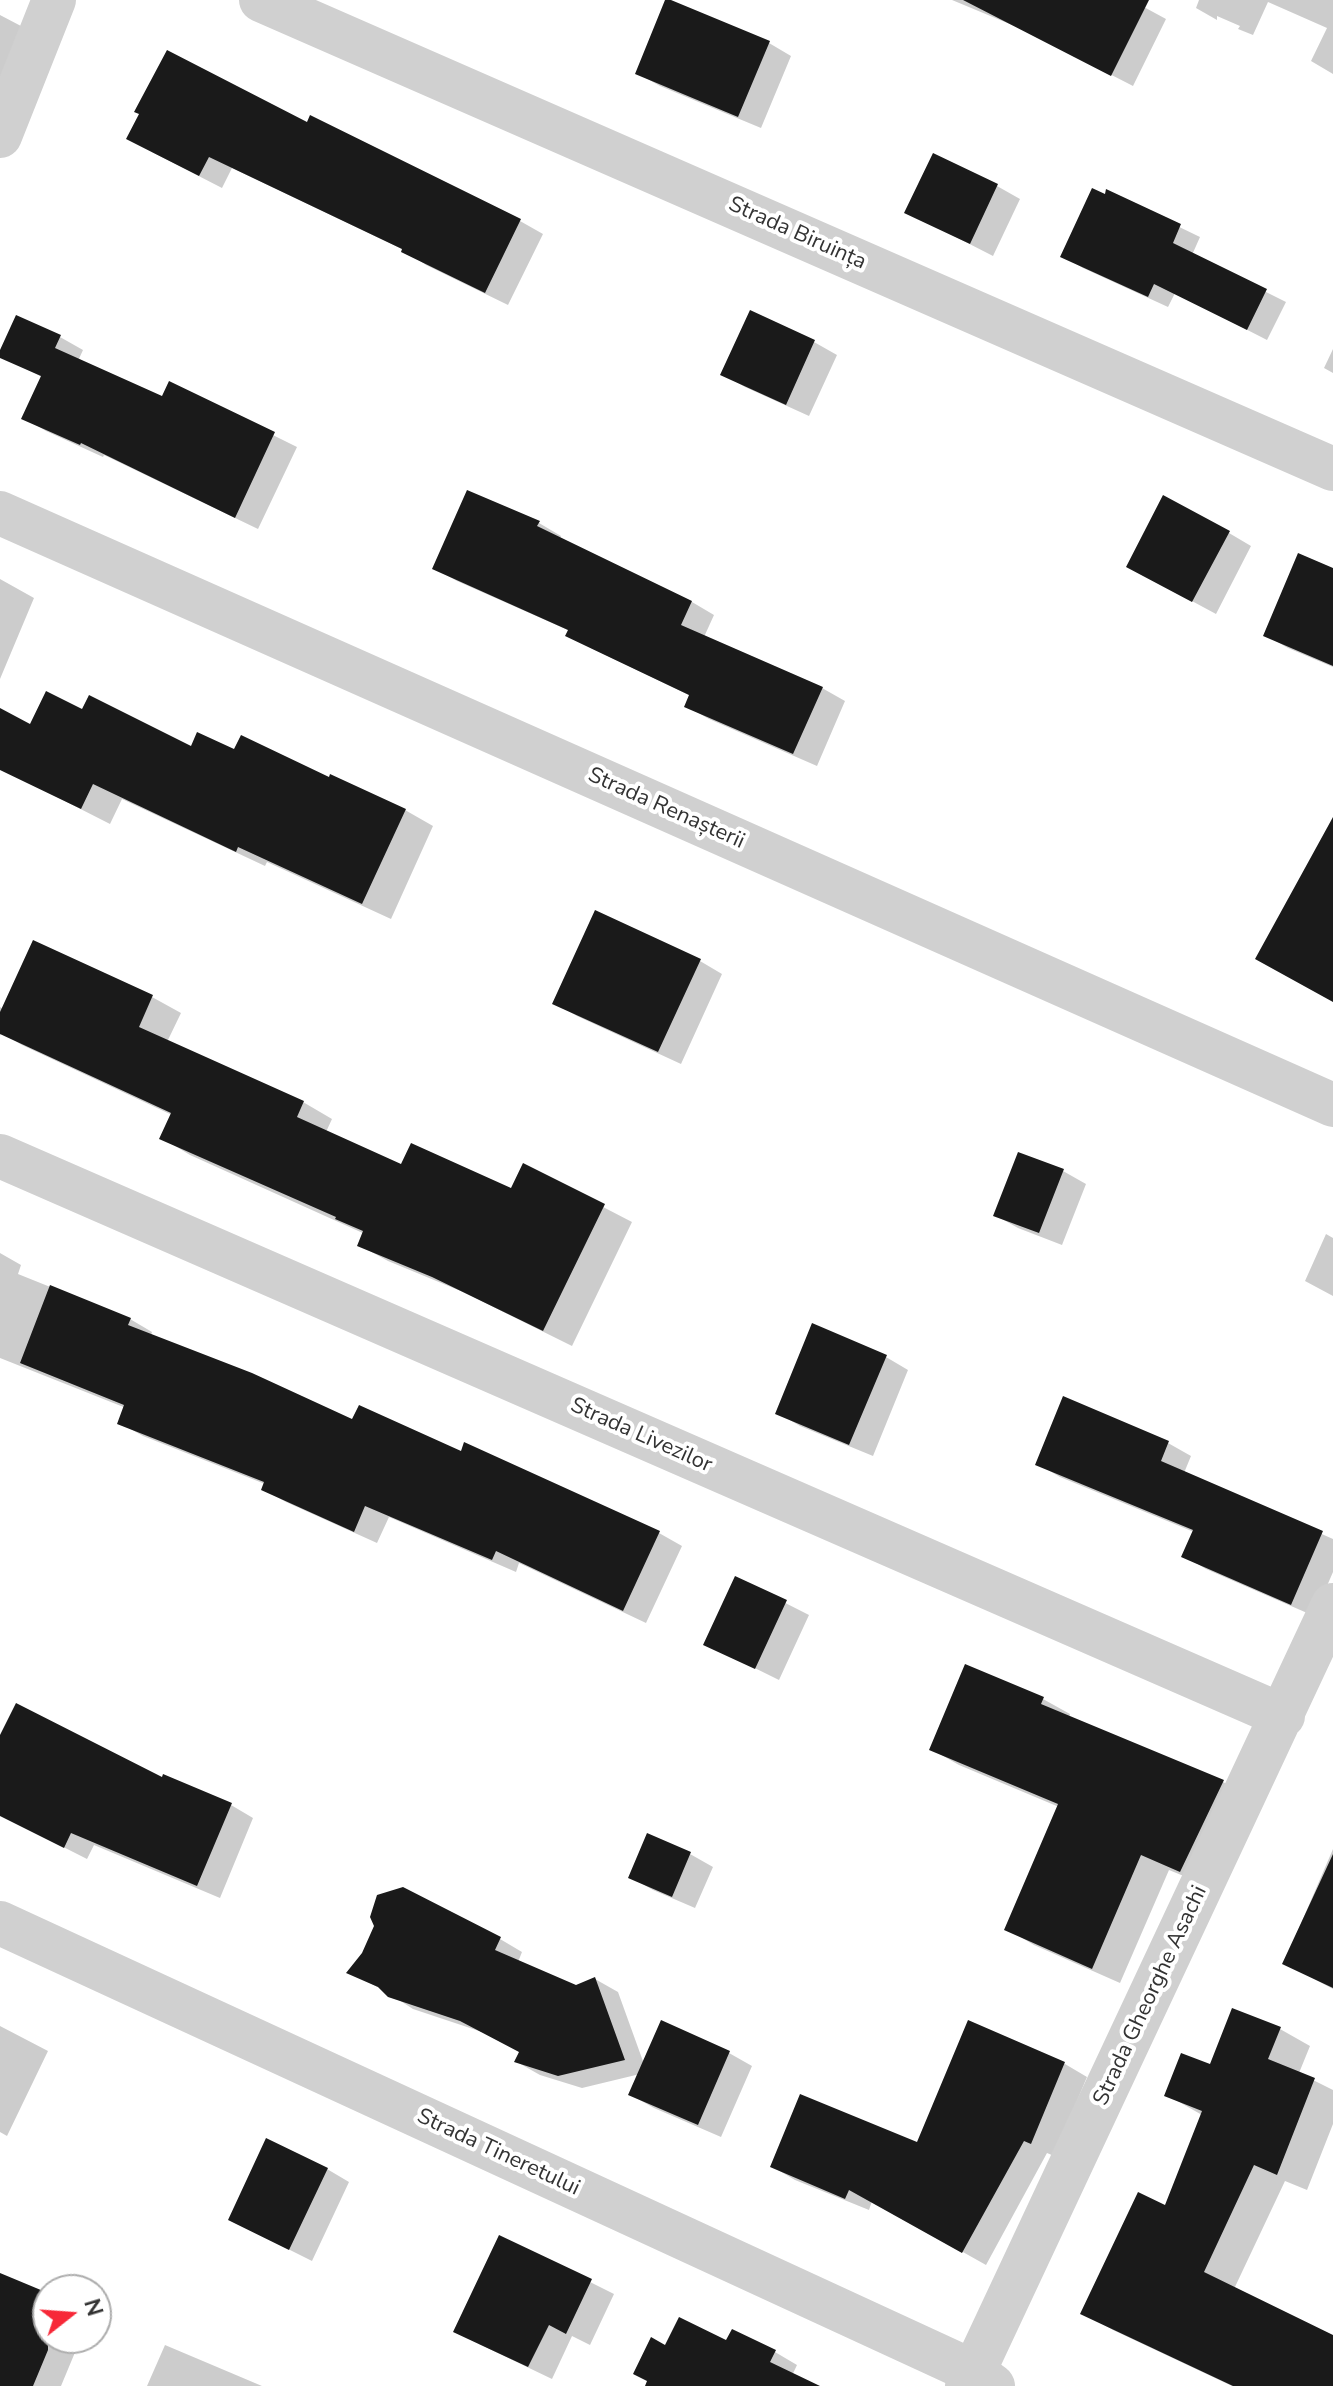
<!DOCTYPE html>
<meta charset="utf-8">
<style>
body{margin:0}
#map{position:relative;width:1333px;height:2386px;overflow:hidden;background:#fff;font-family:"Nunito Sans",sans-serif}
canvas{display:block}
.north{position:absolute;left:32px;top:2274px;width:80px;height:80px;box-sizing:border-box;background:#fff;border:2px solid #adadad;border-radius:50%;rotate:73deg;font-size:22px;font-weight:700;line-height:32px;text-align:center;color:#333}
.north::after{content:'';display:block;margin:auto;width:28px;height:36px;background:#f72838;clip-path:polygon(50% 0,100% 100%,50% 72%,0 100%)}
</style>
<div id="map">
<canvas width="1333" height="2386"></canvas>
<div class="north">N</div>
</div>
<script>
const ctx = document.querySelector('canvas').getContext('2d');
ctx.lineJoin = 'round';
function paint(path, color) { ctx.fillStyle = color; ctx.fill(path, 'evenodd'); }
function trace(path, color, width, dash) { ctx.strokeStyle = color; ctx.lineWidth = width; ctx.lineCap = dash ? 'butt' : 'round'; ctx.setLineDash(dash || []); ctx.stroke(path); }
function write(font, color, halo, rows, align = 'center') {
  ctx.font = font + ' "Nunito Sans",sans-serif'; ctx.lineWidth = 8; ctx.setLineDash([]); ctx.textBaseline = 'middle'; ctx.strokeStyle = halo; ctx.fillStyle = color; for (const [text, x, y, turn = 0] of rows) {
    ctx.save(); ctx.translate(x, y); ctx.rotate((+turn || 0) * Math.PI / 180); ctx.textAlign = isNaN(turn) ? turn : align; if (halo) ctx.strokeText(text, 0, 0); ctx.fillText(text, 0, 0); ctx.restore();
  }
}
paint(new Path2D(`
 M 952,0 L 1131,0 L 1166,19 L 1133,86 L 1024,30 Z
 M 1199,0 L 1333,0 L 1333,74 L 1311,61 L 1327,28 L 1268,2 L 1253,35 L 1238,29 L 1240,26 L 1217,16 L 1217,20 L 1196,8 Z
 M 0,15 L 40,36 L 0,135 Z
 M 769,43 L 791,56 L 761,128 L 660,86 L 637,73 Z
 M 307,124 L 520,221 L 543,234 L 508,305 L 426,265 L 404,250 L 232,168 L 222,188 L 152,152 Z
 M 997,186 L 1020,199 L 993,256 L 907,212 Z
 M 1107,192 L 1200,237 L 1192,255 L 1286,302 L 1267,340 L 1175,293 L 1168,307 L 1083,268 L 1063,256 Z
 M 751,312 L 814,342 L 837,355 L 809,416 L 745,387 L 723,374 Z
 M 17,318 L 60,337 L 83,350 L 78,361 L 163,399 L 170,384 L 297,447 L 258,529 L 104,455 L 103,457 L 46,431 L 24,418 L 42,377 L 0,356 Z
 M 1333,349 L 1333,373 L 1324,368 Z
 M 468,492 L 539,523 L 561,536 L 560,539 L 692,602 L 714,615 L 704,637 L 822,688 L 845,701 L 817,766 L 709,719 L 686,706 L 691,696 L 591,648 L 570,631 L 457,581 L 434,568 Z
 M 1229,533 L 1251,546 L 1216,614 L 1151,579 Z
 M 1333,570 L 1333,667 L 1288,648 L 1265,635 Z
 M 0,579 L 34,598 L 0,679 Z
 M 0,710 L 31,727 L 83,711 L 192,748 L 330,779 L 405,810 L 433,826 L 391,919 L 267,862 L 265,866 L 122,799 L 110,824 L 0,768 Z
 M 34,942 L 152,997 L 181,1013 L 167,1042 L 303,1102 L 332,1119 L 326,1132 L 402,1166 L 512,1191 L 524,1166 L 632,1222 L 572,1346 L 463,1292 L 388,1261 L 359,1245 L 365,1234 L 190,1155 L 162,1138 L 172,1115 L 22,1045 L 1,1033 L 0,1036 L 0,1007 L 3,1009 Z
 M 700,961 L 722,974 L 681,1064 L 577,1016 L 555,1003 Z
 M 1063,1171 L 1086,1184 L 1062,1245 L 1018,1228 L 995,1215 Z
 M 1326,1234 L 1333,1238 L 1333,1296 L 1305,1281 Z
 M 0,1253 L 21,1265 L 18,1274 L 130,1319 L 152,1332 L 151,1336 L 353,1422 L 462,1454 L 465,1445 L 659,1533 L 682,1546 L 646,1623 L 519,1563 L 516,1572 L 389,1517 L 377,1543 L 286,1502 L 263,1489 L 265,1484 L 143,1436 L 120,1423 L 126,1408 L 0,1358 Z
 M 886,1357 L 908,1370 L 873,1456 L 800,1426 L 778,1413 Z
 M 1064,1399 L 1168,1443 L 1191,1456 L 1184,1473 L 1333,1539 L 1333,1572 L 1314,1616 L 1206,1569 L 1184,1556 L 1194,1532 L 1060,1477 L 1038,1464 Z
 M 736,1578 L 809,1615 L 779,1680 L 706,1644 Z
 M 1043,1699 L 1070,1714 L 1069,1718 L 1223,1782 L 1250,1797 L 1208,1886 L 1169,1870 L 1120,1983 L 1034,1945 L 1007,1929 L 1059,1807 L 959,1765 L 931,1749 Z
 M 0,1739 L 163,1780 L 231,1805 L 253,1818 L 220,1898 L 94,1845 L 87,1859 L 0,1815 Z
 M 1333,1849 L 1333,1989 L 1284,1963 Z
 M 690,1854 L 713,1867 L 695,1908 L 653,1890 L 630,1877 Z
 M 500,1939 L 522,1952 L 518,1962 L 576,1987 L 595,1979 L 618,1992 L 644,2064 L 729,2053 L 752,2066 L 721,2137 L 654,2108 L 631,2095 L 640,2074 L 582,2088 L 540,2075 L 517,2062 L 521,2052 L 485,2033 L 413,2009 L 385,1991 L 349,1972 Z
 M 969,2023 L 1065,2064 L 1087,2077 L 1054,2156 L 1047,2153 L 986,2265 L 872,2201 L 869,2210 L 795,2180 L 773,2167 L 918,2144 Z
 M 0,2026 L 48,2051 L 7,2136 L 0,2132 Z
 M 1280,2029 L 1310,2046 L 1299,2073 L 1333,2090 L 1333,2124 L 1307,2190 L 1285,2181 L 1234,2289 L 1333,2338 L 1333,2386 L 1232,2386 L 1113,2330 L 1083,2313 L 1166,2208 L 1202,2115 L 1167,2095 L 1211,2067 Z
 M 327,2169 L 349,2182 L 312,2261 L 230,2220 Z
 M 500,2237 L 614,2294 L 590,2345 L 572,2336 L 552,2379 L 479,2344 Z
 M 0,2275 L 48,2295 L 48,2338 L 81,2338 L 61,2386 L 8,2386 L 0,2383 Z
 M 727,2343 L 775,2352 L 797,2365 L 787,2386 L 647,2386 L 666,2347 Z
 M 165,2345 L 262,2386 L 147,2386 Z`), '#0003');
paint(new Path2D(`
 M 665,0 L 671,0 L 770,41 L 738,117 L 635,74 Z
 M 963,0 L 1149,0 L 1111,76 Z
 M 167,50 L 307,122 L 310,115 L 521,219 L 485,293 L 401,252 L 402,249 L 209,157 L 199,176 L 126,139 L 139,114 L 134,112 Z
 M 933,153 L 998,184 L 970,244 L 904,213 Z
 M 1092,188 L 1105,194 L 1106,189 L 1181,224 L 1173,243 L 1267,289 L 1247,330 L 1154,284 L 1148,297 L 1060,257 Z
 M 750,310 L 815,340 L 786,405 L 720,375 Z
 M 16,315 L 61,335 L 55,348 L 162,396 L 169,381 L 275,432 L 235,518 L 81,443 L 80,445 L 21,419 L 41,376 L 0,358 L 0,350 Z
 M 467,490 L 540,521 L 537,526 L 692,601 L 681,625 L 823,687 L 793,754 L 684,707 L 689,695 L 565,636 L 568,630 L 432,569 Z
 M 1163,495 L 1230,531 L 1192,602 L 1126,567 Z
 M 1298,553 L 1333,568 L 1333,666 L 1263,636 Z
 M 46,691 L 82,709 L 89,695 L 191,746 L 197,732 L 234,749 L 241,735 L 329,777 L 330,774 L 406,809 L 362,904 L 238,847 L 236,852 L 93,784 L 81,809 L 0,770 L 0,708 L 30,724 Z
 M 1333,817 L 1333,1002 L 1255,959 Z
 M 595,910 L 701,959 L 658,1052 L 552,1004 Z
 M 33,940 L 153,995 L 139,1027 L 304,1101 L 297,1117 L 401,1164 L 411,1143 L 511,1188 L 523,1163 L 605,1204 L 543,1331 L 432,1277 L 357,1246 L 363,1231 L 335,1219 L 336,1217 L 159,1139 L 171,1113 L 0,1034 L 0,1012 Z
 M 1018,1152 L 1064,1169 L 1039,1233 L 993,1216 Z
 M 50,1285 L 131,1318 L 128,1325 L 252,1373 L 352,1419 L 359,1405 L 461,1451 L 464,1442 L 660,1531 L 623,1611 L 496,1551 L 492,1560 L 365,1506 L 354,1532 L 261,1490 L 264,1482 L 117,1424 L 124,1405 L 20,1363 Z
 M 812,1323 L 887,1355 L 849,1445 L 775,1414 Z
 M 1063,1396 L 1169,1441 L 1161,1461 L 1323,1531 L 1291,1605 L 1181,1557 L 1193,1530 L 1035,1465 Z
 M 735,1576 L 787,1600 L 755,1669 L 703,1645 Z
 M 965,1664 L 1044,1697 L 1041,1704 L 1224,1780 L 1180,1872 L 1141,1855 L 1092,1969 L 1004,1930 L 1058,1804 L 929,1750 Z
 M 16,1703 L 162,1777 L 163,1774 L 232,1803 L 197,1886 L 71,1833 L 64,1848 L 0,1816 L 0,1735 Z
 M 647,1833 L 691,1852 L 672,1897 L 628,1878 Z
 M 1333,1854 L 1333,1988 L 1282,1964 Z
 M 403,1887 L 501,1937 L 495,1950 L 576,1985 L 595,1977 L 625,2060 L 558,2076 L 514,2062 L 519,2052 L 460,2021 L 388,1997 L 378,1987 L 346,1973 L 362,1953 L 374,1926 L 370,1917 L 377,1895 Z
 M 1232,2008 L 1281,2027 L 1268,2059 L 1315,2078 L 1277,2175 L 1254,2165 L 1204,2272 L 1333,2335 L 1333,2386 L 1233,2386 L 1080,2314 L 1138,2192 L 1165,2205 L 1202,2111 L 1164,2096 L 1181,2053 L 1210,2064 Z
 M 661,2020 L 730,2051 L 698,2125 L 628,2095 Z
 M 968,2020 L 1065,2062 L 1031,2144 L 1024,2141 L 962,2253 L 849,2190 L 845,2199 L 770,2167 L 800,2094 L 917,2142 Z
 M 266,2138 L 328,2168 L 289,2250 L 228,2220 Z
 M 499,2235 L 592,2279 L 566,2334 L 549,2325 L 528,2367 L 453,2332 Z
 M 0,2273 L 48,2293 L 48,2350 L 33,2386 L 0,2386 Z
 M 679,2317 L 726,2340 L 732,2329 L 776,2350 L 770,2362 L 820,2386 L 645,2386 L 647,2381 L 633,2374 L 651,2337 L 665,2345 Z`), '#1a1a1a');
trace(new Path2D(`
 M 261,0 L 1333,469
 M 0,136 L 54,0
 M 0,513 L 1333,1105
 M 0,1156 L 1283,1716
 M 0,1923 L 974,2372 L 993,2386
 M 967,2386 L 1333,1605`), '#d0d0d0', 44);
write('22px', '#333', '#fff', [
 ["Strada Biruința",797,234,24],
 ["Strada Renașterii",666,809,24],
 ["Strada Livezilor",641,1436,24],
 ["Strada Gheorghe Asachi",1151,1996,-65],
 ["Strada Tineretului",498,2153,25]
]);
</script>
